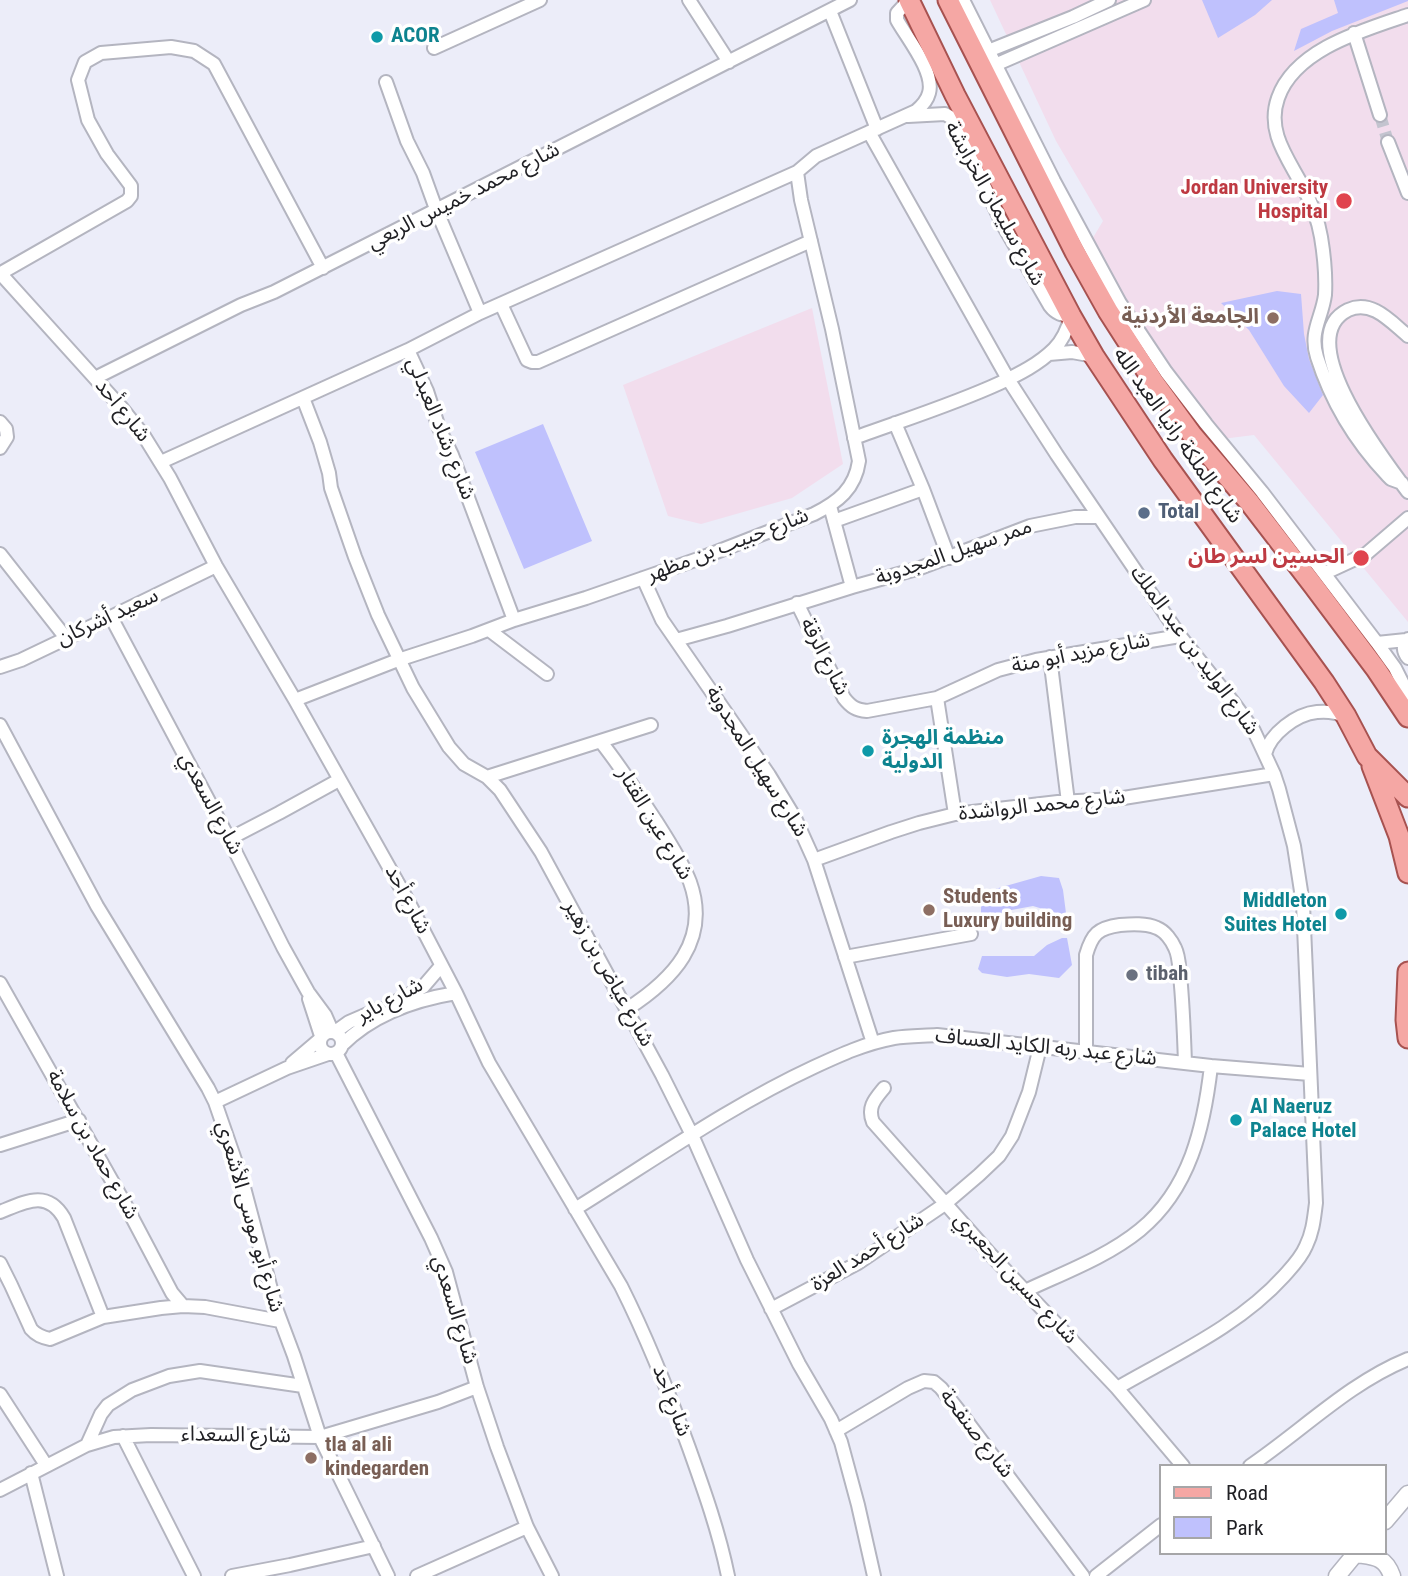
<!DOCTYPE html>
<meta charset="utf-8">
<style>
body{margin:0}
#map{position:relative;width:1408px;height:1576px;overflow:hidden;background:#ecedf9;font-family:"Roboto Condensed",sans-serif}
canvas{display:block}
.legend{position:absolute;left:1159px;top:1464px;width:228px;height:91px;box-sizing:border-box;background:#fff;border:2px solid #a6a6a8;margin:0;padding:9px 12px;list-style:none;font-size:21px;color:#212125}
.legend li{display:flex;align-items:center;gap:14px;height:35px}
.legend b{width:35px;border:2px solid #a6a6a8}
</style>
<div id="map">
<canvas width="1408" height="1576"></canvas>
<ul class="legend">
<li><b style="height:9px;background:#f5a7a4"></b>Road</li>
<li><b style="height:19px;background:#bfc1fd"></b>Park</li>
</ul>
</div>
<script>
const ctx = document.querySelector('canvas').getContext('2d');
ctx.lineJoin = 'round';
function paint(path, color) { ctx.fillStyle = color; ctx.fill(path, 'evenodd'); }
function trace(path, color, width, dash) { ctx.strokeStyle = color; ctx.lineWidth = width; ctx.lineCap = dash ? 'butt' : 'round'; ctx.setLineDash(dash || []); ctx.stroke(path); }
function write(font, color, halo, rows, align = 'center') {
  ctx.font = font + ' "Roboto Condensed","Noto Sans Arabic",sans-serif'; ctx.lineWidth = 7; ctx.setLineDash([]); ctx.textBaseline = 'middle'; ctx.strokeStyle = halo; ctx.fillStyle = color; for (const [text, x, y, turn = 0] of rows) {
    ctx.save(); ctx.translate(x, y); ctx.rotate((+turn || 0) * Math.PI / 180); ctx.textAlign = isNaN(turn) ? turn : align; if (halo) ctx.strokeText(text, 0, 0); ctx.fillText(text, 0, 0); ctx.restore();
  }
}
paint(new Path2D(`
 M 990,0 L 1408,0 L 1408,622 L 1254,435 L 1222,439 L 1185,395 L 1091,241 L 1103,221 L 1056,141 Z
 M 812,308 L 843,464 L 792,498 L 701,524 L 668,516 L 623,385 Z`), '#f2dded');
paint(new Path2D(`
 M 1202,0 L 1272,0 L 1255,15 L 1218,38 Z
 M 1334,0 L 1408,0 L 1408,1 L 1332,31 L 1294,51 L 1301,29 L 1338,13 Z
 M 1277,291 L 1301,294 L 1304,334 L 1309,359 L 1323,395 L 1309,413 L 1284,386 L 1249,330 L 1221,303 Z
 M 543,424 L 592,541 L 524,569 L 475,452 Z
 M 1041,876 L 1059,878 L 1063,890 L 1067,921 L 1058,917 L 1053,912 L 1033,906 L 1006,911 L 981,929 L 981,901 L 995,889 Z
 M 1062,938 L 1067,938 L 1072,965 L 1059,978 L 1029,974 L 1007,977 L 982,973 L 978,969 L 982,956 L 1034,956 L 1047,945 Z`), '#bfc1fd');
trace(new Path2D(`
 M 1380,115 L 1388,142`), '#c3c4cf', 12, [12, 6]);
const minor = new Path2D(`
 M 689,0 L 729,62
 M 963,0 L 1054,181 L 1120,303 L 1166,372 L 1206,424 L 1262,492 L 1377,643 L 1395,668 L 1408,694
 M 830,11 L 877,129
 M 1354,33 L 1380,115
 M 434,48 L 540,0
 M 988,51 L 1073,17 L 1109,0
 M 995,65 L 1144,0
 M 386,82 L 407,141 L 423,173 L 436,209 L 480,313 L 408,350 L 427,391 L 439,428 L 452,455 L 514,620
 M 869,132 L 1008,379 L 1057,455 L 1180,636 L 1233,702 L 1254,731 L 1274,774 L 1279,789 L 1294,846 L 1303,904 L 1316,1203 C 1314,1218 1313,1232 1306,1246 C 1301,1258 1292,1267 1284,1276 C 1239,1326 1174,1355 1117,1388
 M 1388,142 L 1408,193
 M 0,273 L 121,407 L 144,436 L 170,478 L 216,566 L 295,700 L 408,901 L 456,993 L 489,1063 L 621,1286 C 647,1338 669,1393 689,1448 C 704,1490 719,1532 728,1576
 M 1,273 L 127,201 L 131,196 L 131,186 L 107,154 L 88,120 L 78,80 L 85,62 L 101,53 L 171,47 L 194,51 L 214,64 L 323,268
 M 501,304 L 527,360 L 532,362 L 538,362 L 811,241
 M 480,313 L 797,172 L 816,156 L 916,111 C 922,106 927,101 929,93 C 935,72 907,38 897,20 L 897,13 L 909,0
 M 1408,336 C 1391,322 1372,299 1348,310 C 1289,339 1386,462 1408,492
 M 1049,354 L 1072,352 L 1094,356
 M 95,378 L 241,305 L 274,292 L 850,0
 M 303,398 L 320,442 L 329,473 L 331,488 L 355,557 L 378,615 L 413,688 L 449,747 L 464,764 L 487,777 L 500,790 L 541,852 L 662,1075 L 692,1135 L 747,1260 L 799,1364 L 831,1419 L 841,1442 L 858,1505 L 874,1576
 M 0,422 L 6,429 L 7,437 L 0,448
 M 895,423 L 923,489
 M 854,438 C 903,420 952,405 1000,383 C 1019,374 1039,364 1054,349 C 1063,340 1068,328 1071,316 C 1062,315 1056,314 1050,306 L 1003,225 L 952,118 L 945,114 L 908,116
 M 161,462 L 408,350
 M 1402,483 L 1391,479 L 1387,475 C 1356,442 1331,401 1317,357 C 1309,332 1322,318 1325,295 C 1326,277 1324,255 1321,237 C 1318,219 1311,202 1303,187 C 1288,158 1266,132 1278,98 C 1295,49 1364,30 1408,15
 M 830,506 L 852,587 L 920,568 L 1030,526 L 1075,517 L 1099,517
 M 834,521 L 923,489 L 949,558
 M 0,554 L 66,638
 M 1325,573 L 1366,554 L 1408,518
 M 643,578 L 662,620 L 769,775 L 795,818 L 814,860 L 873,1043
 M 797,603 L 844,698 C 851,707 856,710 867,711 L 937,698 L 998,670 L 1036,660 L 1180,636
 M 111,617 L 229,839 L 283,947 L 308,992 L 325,1015 L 332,1031
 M 489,630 L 547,674
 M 1408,639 C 1402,645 1403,652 1408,658
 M 676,640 L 727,626 L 852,587
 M 1377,643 L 1406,640
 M 1050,657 L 1068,802
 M 0,667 L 21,660 L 111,617 L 216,566
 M 937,698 L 955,814
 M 295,700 L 398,660 L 472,636 L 514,620 L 586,598 L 701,558 L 814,514 C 838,502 855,489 859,461 L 832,329 L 801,200 L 797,172
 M 0,725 L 97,906 L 208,1088 L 215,1102 L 242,1180 L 276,1308 L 294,1356 L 320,1437 L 388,1576
 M 601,742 C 621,767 638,794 656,821 C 668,840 682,861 690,882 C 711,941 672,980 627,1009
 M 1265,754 C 1270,734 1296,714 1317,712 C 1327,711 1336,712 1345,716
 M 487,777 L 651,725
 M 229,839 L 279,813 L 339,780
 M 814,860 L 891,832 L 919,823 L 955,814 L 1058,802 L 1117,799 L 1274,774
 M 845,957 L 971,934
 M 0,983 L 125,1204 L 172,1293 L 183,1306
 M 309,999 L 321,1036
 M 395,1002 L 423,987 L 441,966
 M320 1043a11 11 0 1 1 22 0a11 11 0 1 1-22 0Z
 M 335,1032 L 349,1022 L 379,1009
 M 342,1045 C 373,1014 413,1000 456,993
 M 1086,1052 L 1086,955 C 1092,934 1098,928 1120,925 C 1132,924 1146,923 1157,928 C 1165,931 1172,941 1175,948 C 1179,956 1179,966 1180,975 C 1183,1004 1184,1034 1185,1063
 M 336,1053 L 431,1238 L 446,1272 L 477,1387 L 497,1447 L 527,1527 L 552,1576
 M 292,1063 L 319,1040
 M 884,1088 C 875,1099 867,1107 873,1122 L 992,1256 L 1117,1388 L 1183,1466
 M 215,1102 L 287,1068 L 328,1054
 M 0,1145 L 79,1120
 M 575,1209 C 654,1160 730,1106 814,1067 C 840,1055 866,1043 894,1038 C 908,1036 923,1036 937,1035 L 1211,1066 L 1310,1074
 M 0,1212 C 25,1202 47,1189 64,1218 L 103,1317
 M 0,1263 L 11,1285 L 31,1329 C 36,1335 42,1337 50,1339 L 103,1317 L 161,1308 L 183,1306 L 205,1307 L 280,1321
 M 1025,1291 C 1063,1273 1107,1257 1140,1230 C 1190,1189 1204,1127 1211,1066
 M 771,1309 L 858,1263 L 945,1204 L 979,1175 L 999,1156 L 1012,1136 L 1029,1092 L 1040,1047
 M 0,1394 L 46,1465
 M 836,1431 L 908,1388 L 924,1381 L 934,1382 L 941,1388 L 963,1416 L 1083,1576
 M 123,1436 L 194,1576
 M 87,1445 L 101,1414 L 108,1405 L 132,1390 L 169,1376 L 200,1371 L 303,1386
 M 1250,1466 C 1303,1430 1349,1383 1408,1359
 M 31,1473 L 57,1576
 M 0,1490 L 87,1445 L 114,1437 L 151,1435 L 320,1437 L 438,1402 L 477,1387
 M 232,1576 L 290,1565 L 374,1546
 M 417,1576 L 527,1527
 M 1096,1576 L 1161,1525`);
const tertiary = new Path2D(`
 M 1385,1521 L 1408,1494
 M 1356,1554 C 1374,1557 1385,1556 1392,1576
 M 1337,1576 L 1356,1553`);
const primary = new Path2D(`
 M 909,0 L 955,95 L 1071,316 L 1094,356 L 1163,460 L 1324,682 L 1346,716 L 1367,756 L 1408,797
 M 948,0 L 1075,252 L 1108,311 L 1153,381 L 1193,436 L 1250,503 L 1313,585 L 1376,669 L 1408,717
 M 1372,766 L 1399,836 L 1408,873
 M 1408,972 L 1406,1020 L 1408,1038`);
trace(minor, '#b4b5c0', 16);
trace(tertiary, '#b4b5c0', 19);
trace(primary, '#a75250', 23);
trace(minor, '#fff', 12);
trace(tertiary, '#fff', 16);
trace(primary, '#f5a7a4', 19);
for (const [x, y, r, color] of [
 [377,37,7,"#0f9aa8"],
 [1344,201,9,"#e0444e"],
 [1273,318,7,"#8d6e63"],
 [1144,513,7,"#5c6f8a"],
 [1361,558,9,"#e0444e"],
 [868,751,7,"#0f9aa8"],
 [929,910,7,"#8d6e63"],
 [1341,914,7,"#0f9aa8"],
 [1132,975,7,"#6b7280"],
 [1236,1120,7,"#0f9aa8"],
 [311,1458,7,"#8d6e63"]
]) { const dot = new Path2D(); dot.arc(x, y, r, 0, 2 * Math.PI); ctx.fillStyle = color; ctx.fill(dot); trace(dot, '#fff', 2.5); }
write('bold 21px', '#0d838f', '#fff', [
 ["ACOR",391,37],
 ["منظمة الهجرة",882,739],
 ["الدولية",882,763],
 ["Middleton",1327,902,"right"],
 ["Suites Hotel",1327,926,"right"],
 ["Al Naeruz",1250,1108],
 ["Palace Hotel",1250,1132]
], 'left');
write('bold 21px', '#be3a42', '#fff', [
 ["Jordan University",1328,189],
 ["Hospital",1328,213],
 ["الحسين لسر طان",1345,558]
], 'right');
write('21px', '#212125', '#fff', [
 ["شارع محمد خميس الربعي",464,197,-27],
 ["شارع سليمان الخرابشة",994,204,61],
 ["شارع أحد",122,411,51],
 ["شارع رشاد العبدلي",440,429,68],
 ["شارع الملكة رانيا العبد الله",1177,436,55],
 ["شارع حبيب بن مظهر",728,546,-21],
 ["ممر سهيل المجدوبة",954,553,-19],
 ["سعيد أشركان",108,618,-25],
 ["شارع الوليد بن عبد الملك",1194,651,54],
 ["شارع مزيد أبو منة",1081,654,-11],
 ["شارع الرقة",824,657,63],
 ["شارع سهيل المجدوبة",756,762,58],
 ["شارع السعدي",210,804,62],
 ["شارع محمد الرواشدة",1042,806,-6],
 ["شارع عين القتار",654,824,59],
 ["شارع أحد",407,900,62],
 ["شارع عياض بن زهير",608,974,61],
 ["شارع باير",390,1001,-28],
 ["شارع عبد ربه الكايد العساف",1046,1048,6],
 ["شارع حماد بن سلامة",92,1145,61],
 ["شارع أبو موسى الأشعري",249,1217,74],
 ["شارع أحمد العزة",868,1253,-32],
 ["شارع حسين الجعبري",1015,1279,47],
 ["شارع السعدي",454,1310,73],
 ["شارع أحد",671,1401,69],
 ["شارع صنفحة",976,1434,52],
 ["شارع السعداء",236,1436,1]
]);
write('bold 21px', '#785e54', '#fff', [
 ["الجامعة الأردنية",1259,318,"right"],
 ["Students",943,898],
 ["Luxury building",943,922],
 ["tla al ali",325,1446],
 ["kindegarden",325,1470]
], 'left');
write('bold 21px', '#4e5e75', '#fff', [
 ["Total",1158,513]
], 'left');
write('bold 21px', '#5b616d', '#fff', [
 ["tibah",1146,975]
], 'left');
</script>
